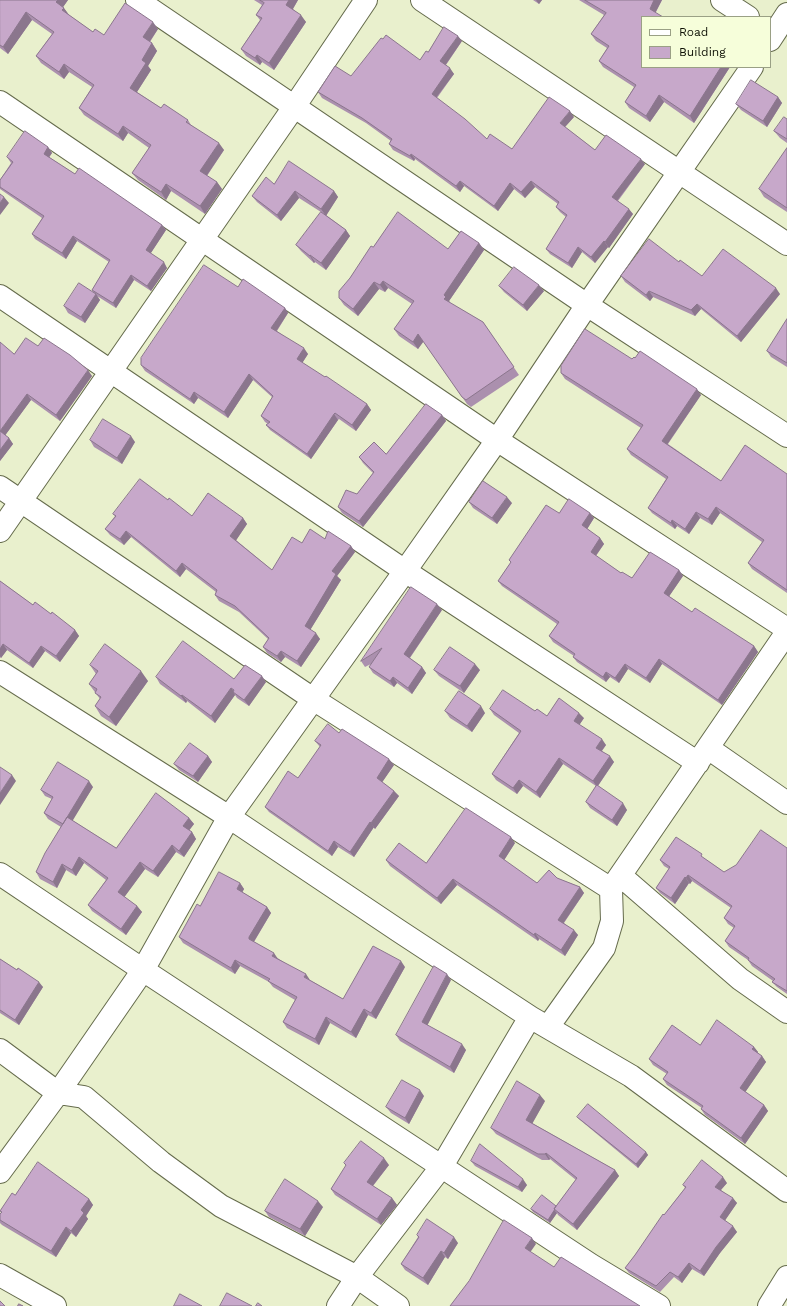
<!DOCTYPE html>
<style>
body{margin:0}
#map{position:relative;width:787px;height:1306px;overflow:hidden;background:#e9f0cd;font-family:"Work Sans",sans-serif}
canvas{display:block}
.legend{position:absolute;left:641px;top:16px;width:130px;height:52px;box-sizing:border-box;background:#f6feda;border:1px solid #9aa085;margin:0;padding:5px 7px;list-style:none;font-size:12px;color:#0f1206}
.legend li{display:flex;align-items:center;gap:8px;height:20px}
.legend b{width:20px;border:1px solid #9aa085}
</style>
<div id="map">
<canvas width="787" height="1306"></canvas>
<ul class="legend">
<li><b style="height:5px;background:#fff"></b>Road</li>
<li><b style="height:11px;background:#c7a8ca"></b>Building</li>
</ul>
</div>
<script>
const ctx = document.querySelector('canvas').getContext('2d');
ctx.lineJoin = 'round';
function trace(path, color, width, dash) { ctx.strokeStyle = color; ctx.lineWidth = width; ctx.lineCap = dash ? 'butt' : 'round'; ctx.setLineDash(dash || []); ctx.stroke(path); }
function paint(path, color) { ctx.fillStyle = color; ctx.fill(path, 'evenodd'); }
const minor = new Path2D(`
 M 137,0 L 587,305 L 787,436
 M 422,0 L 787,244
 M 722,0 L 748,17
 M 770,40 L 787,14
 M 0,102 L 497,440 L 787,629
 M 0,296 L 405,571 L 698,763
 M 0,487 L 313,699 L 611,889
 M 0,531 L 294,107 L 366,0
 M 0,672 L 229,817 L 399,931 L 530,1017 L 631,1076 L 787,1191
 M 708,748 L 787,803
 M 0,874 L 143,970 L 591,1265 L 659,1306
 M 621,876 L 740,979 L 787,1012
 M 548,1027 L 604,948 L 612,921 L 611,889 L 787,632
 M 0,1050 L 58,1093 L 84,1097 L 161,1162 L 221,1206 L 357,1277 L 398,1306
 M 0,1172 L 58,1093 L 143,970 L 229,817 L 405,571 L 497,440 L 587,305 L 752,67
 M 0,1275 L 55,1306
 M 338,1306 L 357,1277 L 442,1166 L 530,1017
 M 769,1306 L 787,1277`);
trace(minor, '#656b4c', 24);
trace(minor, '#fff', 22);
paint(new Path2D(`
 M 0,0 L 68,0 L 63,7 L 69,15 L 93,32 L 104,35 L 158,29 L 150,42 L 152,43 L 157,51 L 148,66 L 151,70 L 137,92 L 161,108 L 188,120 L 191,125 L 224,150 L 207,176 L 217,182 L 222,189 L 205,214 L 171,191 L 166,200 L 138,180 L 132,173 L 149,148 L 128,133 L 123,141 L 84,115 L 79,108 L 92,87 L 69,72 L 64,79 L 41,63 L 36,56 L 52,34 L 32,20 L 8,54 L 0,48 Z
 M 254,0 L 298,0 L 293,9 L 306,22 L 274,70 L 262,62 L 260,65 L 246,56 L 241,49 L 260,20 L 256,15 L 262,5 Z
 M 533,0 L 542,0 L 539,4 Z
 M 579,0 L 662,0 L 656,12 L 642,67 L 730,67 L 694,123 L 664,102 L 650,122 L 629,108 L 625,102 L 634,87 L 603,67 L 599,61 L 607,48 L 596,41 L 591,34 L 604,15 Z
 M 462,41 L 446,65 L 454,74 L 437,98 L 487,139 L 512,149 L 574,117 L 565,127 L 595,150 L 645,164 L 618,201 L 633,214 L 609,248 L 608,247 L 595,263 L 582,252 L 572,268 L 550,254 L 546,249 L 566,217 L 560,212 L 556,207 L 558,204 L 535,187 L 525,198 L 514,189 L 498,211 L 464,186 L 460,192 L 415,159 L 414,161 L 393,150 L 389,144 L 391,141 L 366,123 L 322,98 L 318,92 L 351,76 L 420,60 L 428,52 Z
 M 778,97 L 782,103 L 767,127 L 741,110 L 736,104 Z
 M 787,119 L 787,143 L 780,138 L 774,131 Z
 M 48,147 L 52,153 L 49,157 L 75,174 L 162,225 L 166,230 L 150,254 L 167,268 L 151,291 L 134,280 L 116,308 L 97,296 L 100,300 L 85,323 L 68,313 L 64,306 L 94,293 L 92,290 L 109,262 L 77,241 L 66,259 L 35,239 L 32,234 L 42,218 L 0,189 L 0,180 L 11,163 L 7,157 Z
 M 787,148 L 787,212 L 764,197 L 759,189 Z
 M 274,184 L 334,191 L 338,197 L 326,215 L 346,230 L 350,236 L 326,270 L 315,262 L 314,263 L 301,251 L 296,245 L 321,212 L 299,198 L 281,221 L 257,202 L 252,196 Z
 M 479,243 L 484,250 L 449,301 L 450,303 L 483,322 L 519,375 L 471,407 L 467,404 L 423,341 L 418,349 L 399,336 L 394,329 L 412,304 L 388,288 L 385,292 L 379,289 L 358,316 L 344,305 L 339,298 L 350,278 L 373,247 L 448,249 Z
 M 679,262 L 702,276 L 780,294 L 741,342 L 701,309 L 695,316 L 653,297 L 650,301 L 625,282 L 621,276 Z
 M 499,286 L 544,291 L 527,311 L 504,292 Z
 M 238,287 L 285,308 L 288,313 L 277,331 L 308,354 L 302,363 L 367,404 L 371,410 L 356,431 L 339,419 L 338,420 L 311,459 L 270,430 L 266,425 L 268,424 L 265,422 L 261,416 L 272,397 L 253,380 L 228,418 L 198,398 L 194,404 L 145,371 L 141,365 Z
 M 787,319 L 787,367 L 771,357 L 767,351 Z
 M 38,346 L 92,376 L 60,421 L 31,400 L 5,435 L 9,438 L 13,444 L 0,461 L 14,354 Z
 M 632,359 L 701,395 L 668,444 L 721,481 L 787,474 L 787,593 L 752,569 L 748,563 L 762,542 L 720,513 L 712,525 L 700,518 L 689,534 L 677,526 L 675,529 L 652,513 L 648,508 L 666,479 L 631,455 L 627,449 L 641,428 L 565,379 L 561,373 Z
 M 442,415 L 446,421 L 363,527 L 342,513 L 338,507 L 357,494 L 373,473 L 363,463 L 359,457 L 386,454 Z
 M 90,440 L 135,442 L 122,464 L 94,447 Z
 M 168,500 L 192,516 L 243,518 L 247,524 L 236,540 L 272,570 L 302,543 L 325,539 L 351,546 L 355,552 L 337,576 L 341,580 L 310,630 L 320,639 L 301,667 L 285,657 L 281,662 L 267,653 L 263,647 L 268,639 L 239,612 L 219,601 L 215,595 L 216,592 L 186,569 L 180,577 L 131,537 L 124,545 L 110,535 L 105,529 L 115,516 L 113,514 Z
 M 469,502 L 512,503 L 497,524 L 473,508 Z
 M 559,513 L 590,513 L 594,518 L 587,529 L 600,538 L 604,544 L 596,556 L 621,573 L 632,578 L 679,570 L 683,576 L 669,596 L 692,612 L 754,646 L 758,652 L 722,705 L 662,664 L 650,683 L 628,669 L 619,683 L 610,677 L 606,682 L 577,662 L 573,657 L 574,656 L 553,642 L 549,636 L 557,624 L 502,586 L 498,581 L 511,562 L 509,560 Z
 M 0,581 L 33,605 L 51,614 L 75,630 L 79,636 L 60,662 L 45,651 L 33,668 L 7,650 L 1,658 L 0,657 Z
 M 442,610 L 410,658 L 422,667 L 426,673 L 412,694 L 397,683 L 394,687 L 373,673 L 369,667 L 371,664 L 365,667 L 361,661 Z
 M 90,665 L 148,681 L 116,726 L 101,716 L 95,706 L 100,699 L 89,684 L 96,674 Z
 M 434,670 L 480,670 L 464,693 L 439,676 Z
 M 156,677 L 234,679 L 266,682 L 249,706 L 237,698 L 235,695 L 215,723 L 187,701 L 186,703 L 160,684 Z
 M 490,709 L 535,711 L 547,716 L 584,718 L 579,725 L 606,745 L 602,751 L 614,762 L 598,786 L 627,810 L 617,826 L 590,808 L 586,802 L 596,786 L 563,764 L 540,798 L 523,786 L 517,794 L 496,780 L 492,774 L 519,733 L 494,715 Z
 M 445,711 L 485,713 L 472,732 L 450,718 Z
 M 339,733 L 394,765 L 382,782 L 394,791 L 399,796 L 375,829 L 374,827 L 354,857 L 338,847 L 332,856 L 269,812 L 265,807 L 298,778 L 320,747 L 315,741 Z
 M 208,756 L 212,762 L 198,782 L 179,770 L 174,764 Z
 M 93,787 L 72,820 L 116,848 L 189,818 L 194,824 L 189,830 L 192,832 L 196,839 L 184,857 L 176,852 L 158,877 L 145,869 L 124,897 L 137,906 L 142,912 L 126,935 L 92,911 L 88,905 L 106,880 L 84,863 L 76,876 L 66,870 L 57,888 L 40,879 L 36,872 L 61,827 L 48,819 L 44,813 L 52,799 L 45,796 L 41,790 Z
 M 515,843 L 504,860 L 537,883 L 557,878 L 580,887 L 584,893 L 564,923 L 578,935 L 565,956 L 539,939 L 538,941 L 457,885 L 441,904 L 390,866 L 386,860 L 426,863 Z
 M 787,848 L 787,994 L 777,987 L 772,982 L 773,981 L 752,966 L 748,960 L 729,947 L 725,941 L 734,928 L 728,924 L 724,918 L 731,908 L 692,881 L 690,884 L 689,883 L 675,904 L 660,893 L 656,888 L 669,869 L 664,866 L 660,860 L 705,859 L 724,872 Z
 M 240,883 L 244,889 L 242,892 L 267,907 L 271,913 L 254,942 L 310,980 L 343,999 L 405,967 L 376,1019 L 368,1015 L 356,1038 L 330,1023 L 319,1045 L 287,1028 L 283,1022 L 295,1000 L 273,987 L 269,982 L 240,966 L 235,974 L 183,943 L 179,937 L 200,906 Z
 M 0,959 L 43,987 L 19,1025 L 0,1013 Z
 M 451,980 L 427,1025 L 466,1050 L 454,1073 L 400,1041 L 396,1035 Z
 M 700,1045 L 754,1047 L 758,1052 L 758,1053 L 762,1056 L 766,1062 L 745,1092 L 764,1105 L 768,1111 L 745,1144 L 705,1115 L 701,1109 L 702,1108 L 667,1085 L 663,1079 L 667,1074 L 653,1065 L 649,1059 Z
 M 424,1096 L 409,1124 L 391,1113 L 386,1107 Z
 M 545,1101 L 532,1123 L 615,1170 L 619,1176 L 577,1230 L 558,1215 L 557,1213 L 550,1223 L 533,1212 L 531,1209 L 556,1206 L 576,1180 L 550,1159 L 549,1160 L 542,1160 L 496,1134 L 491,1128 Z
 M 577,1117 L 646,1152 L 648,1155 L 638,1168 L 580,1120 Z
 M 471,1161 L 527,1185 L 522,1192 L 475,1166 Z
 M 344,1163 L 389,1165 L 373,1186 L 392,1198 L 397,1205 L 381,1225 L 335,1195 L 331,1189 L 346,1166 Z
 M 727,1183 L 721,1190 L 737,1203 L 725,1220 L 737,1232 L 720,1253 L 704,1276 L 692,1269 L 682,1283 L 674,1277 L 660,1292 L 629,1273 L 625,1268 L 635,1255 L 664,1215 L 685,1188 L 683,1185 Z
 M 15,1195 L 89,1199 L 93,1205 L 86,1216 L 88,1219 L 76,1237 L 71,1233 L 56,1257 L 2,1225 L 0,1223 L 0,1214 L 1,1212 L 0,1211 Z
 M 323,1207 L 305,1236 L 269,1217 L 265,1211 Z
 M 417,1235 L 458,1243 L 448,1259 L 445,1257 L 428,1285 L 405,1270 L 401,1264 L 418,1237 Z`), '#ab90ae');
paint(new Path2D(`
 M 58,0 L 68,0 L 61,10 L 56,2 Z
 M 289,0 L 298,0 L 291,12 L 286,5 Z
 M 536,0 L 542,0 L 539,4 Z
 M 654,0 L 662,0 L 654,15 L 650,9 Z
 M 64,8 L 69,15 L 62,10 Z
 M 26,12 L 32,20 L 8,54 L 3,47 Z
 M 301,15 L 306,22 L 274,70 L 269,63 Z
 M 153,22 L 158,29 L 148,44 L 143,37 Z
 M 458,36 L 462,41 L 444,67 L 440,61 Z
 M 152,43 L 157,51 L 148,66 L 151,70 L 135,95 L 130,88 L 142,60 Z
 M 257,55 L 262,62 L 260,65 L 255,58 Z
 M 64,64 L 69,72 L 64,79 L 59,72 Z
 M 721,67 L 730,67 L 694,123 L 690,116 Z
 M 450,68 L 454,74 L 435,99 L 432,94 Z
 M 659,95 L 664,102 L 650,122 L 646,116 Z
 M 778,97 L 782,103 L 767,127 L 763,121 Z
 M 570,111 L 574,117 L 564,128 L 560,123 Z
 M 123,126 L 128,133 L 123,141 L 118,134 Z
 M 219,143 L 224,150 L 205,178 L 200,171 Z
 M 48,147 L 52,153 L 48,159 L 44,154 Z
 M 411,154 L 415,159 L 414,161 L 410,156 Z
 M 641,159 L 645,164 L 616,202 L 612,197 Z
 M 460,181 L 464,186 L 460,192 L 456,186 Z
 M 531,181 L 535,187 L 525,198 L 521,192 Z
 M 217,182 L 222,189 L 205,214 L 200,206 Z
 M 510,183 L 514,189 L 498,211 L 494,206 Z
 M 166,184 L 171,191 L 166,200 L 161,192 Z
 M 295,191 L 299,198 L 281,221 L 277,215 Z
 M 334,191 L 338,197 L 326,216 L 321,209 Z
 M 4,197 L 9,203 L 0,215 L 0,203 Z
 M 629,209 L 633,214 L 609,248 L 605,242 Z
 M 162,225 L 166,230 L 149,256 L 146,250 Z
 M 346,230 L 350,236 L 326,270 L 321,263 Z
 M 73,236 L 77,241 L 66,259 L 62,253 Z
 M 604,241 L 608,247 L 595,263 L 591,257 Z
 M 479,243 L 484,250 L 449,301 L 451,304 L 444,299 L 444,295 Z
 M 578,247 L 582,252 L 572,268 L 568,263 Z
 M 310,255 L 315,262 L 314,263 L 310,256 Z
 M 164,262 L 167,268 L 151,291 L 147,286 Z
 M 131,275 L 134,280 L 116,308 L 113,303 Z
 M 383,281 L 388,288 L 385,292 L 380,285 Z
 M 374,282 L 379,289 L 358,316 L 353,309 Z
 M 539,285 L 544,291 L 527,311 L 523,305 Z
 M 776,288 L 780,294 L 741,342 L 737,336 Z
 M 649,291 L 653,297 L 650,301 L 646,295 Z
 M 96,294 L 100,300 L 85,323 L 81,317 Z
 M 697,304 L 701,309 L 695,316 L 691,310 Z
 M 285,308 L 288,313 L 275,333 L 271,328 Z
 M 418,334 L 424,341 L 418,349 L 413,342 Z
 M 304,348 L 308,354 L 301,365 L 297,359 Z
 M 88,370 L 92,376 L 60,421 L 56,415 Z
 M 249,374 L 253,380 L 228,418 L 224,412 Z
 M 697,389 L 701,395 L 666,446 L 662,441 Z
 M 194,392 L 198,398 L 194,404 L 190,399 Z
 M 27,394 L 31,400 L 4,437 L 0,431 Z
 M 367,404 L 371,410 L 356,431 L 352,425 Z
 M 334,414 L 338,420 L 311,459 L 307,454 Z
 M 442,415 L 446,421 L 363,527 L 359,521 Z
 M 131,436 L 135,442 L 122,464 L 117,458 Z
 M 9,438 L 13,444 L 0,461 L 0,450 Z
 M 507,497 L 512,503 L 497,524 L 492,518 Z
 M 716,507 L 720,513 L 712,525 L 708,519 Z
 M 696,512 L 700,518 L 689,534 L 685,529 Z
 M 590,513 L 594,518 L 586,531 L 582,525 Z
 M 243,518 L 247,524 L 235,542 L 230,536 Z
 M 672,520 L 677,526 L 675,529 L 671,523 Z
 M 126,531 L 131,537 L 124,545 L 120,539 Z
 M 600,538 L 604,544 L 594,558 L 591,552 Z
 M 351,546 L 355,552 L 337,576 L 341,580 L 309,632 L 305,626 L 332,571 Z
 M 182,563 L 186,569 L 180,577 L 176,571 Z
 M 679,570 L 683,576 L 668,598 L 664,593 Z
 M 437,604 L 442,610 L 408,660 L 404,654 Z
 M 75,630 L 79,636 L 60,662 L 56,656 Z
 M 316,633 L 320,639 L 301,667 L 297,661 Z
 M 3,644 L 7,650 L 1,658 L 0,656 L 0,649 Z
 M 41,646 L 45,651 L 33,668 L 29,663 Z
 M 754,646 L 758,652 L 722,705 L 718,700 Z
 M 281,651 L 285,657 L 281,662 L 277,656 Z
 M 659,659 L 662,664 L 650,683 L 646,678 Z
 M 475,664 L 480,670 L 464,693 L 460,686 Z
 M 625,664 L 628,669 L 619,683 L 615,678 Z
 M 422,667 L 426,673 L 412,694 L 408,688 Z
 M 141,671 L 148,681 L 116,726 L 109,717 Z
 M 606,672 L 610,677 L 606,682 L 603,677 Z
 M 262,676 L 266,682 L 249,706 L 244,700 Z
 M 393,677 L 397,683 L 394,687 L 390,681 Z
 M 231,688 L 235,693 L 233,692 L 235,695 L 215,723 L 211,716 Z
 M 182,695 L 187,701 L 186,703 L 181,696 Z
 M 481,706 L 485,713 L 472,732 L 467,726 Z
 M 579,713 L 584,718 L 578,727 L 574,721 Z
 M 602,739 L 606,745 L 600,753 L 596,748 Z
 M 208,756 L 212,762 L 198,782 L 193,776 Z
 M 610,756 L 614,762 L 597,787 L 593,781 Z
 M 559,758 L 563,764 L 540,798 L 536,792 Z
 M 389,759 L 394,765 L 381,784 L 377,778 Z
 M 12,775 L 16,781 L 0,805 L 0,793 Z
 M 519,780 L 523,786 L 517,794 L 513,788 Z
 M 89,781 L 93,787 L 67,830 L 63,824 Z
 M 394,791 L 399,796 L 375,829 L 371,823 Z
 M 623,803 L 627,810 L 617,826 L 612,820 Z
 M 189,818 L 194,824 L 188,832 L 183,826 Z
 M 370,822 L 374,827 L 354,857 L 350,852 Z
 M 192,832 L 196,839 L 184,857 L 179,851 Z
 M 511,837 L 515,843 L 503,862 L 499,856 Z
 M 334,841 L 338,847 L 332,856 L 328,851 Z
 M 172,845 L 176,852 L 158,877 L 153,871 Z
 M 79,857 L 84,863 L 76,876 L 72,870 Z
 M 140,862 L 145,869 L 123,899 L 118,892 Z
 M 62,864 L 66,870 L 57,888 L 53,882 Z
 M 688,875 L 692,881 L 690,884 L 686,878 Z
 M 685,877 L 689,883 L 675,904 L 671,898 Z
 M 453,879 L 457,885 L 441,904 L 437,898 Z
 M 240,883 L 244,889 L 241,895 L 237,889 Z
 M 580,887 L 584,893 L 562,925 L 558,920 Z
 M 137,906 L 142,912 L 126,935 L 121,929 Z
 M 267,907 L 271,913 L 253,943 L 249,939 L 249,937 Z
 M 574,930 L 578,935 L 565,956 L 561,950 Z
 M 535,933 L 539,939 L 538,941 L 534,935 Z
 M 274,953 L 278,959 L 272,956 Z
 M 235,960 L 240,966 L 235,974 L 231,968 Z
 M 401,961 L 405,967 L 376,1019 L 371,1013 Z
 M 306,974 L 310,980 L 304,977 Z
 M 447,974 L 451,980 L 426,1028 L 422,1022 Z
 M 39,982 L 43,987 L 19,1025 L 15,1020 Z
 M 364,1009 L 368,1015 L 356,1038 L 351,1032 Z
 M 326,1017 L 330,1023 L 319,1045 L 315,1039 Z
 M 462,1044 L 466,1050 L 454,1073 L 450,1067 Z
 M 754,1047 L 758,1052 L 756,1055 L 752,1049 Z
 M 762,1056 L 766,1062 L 744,1094 L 740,1088 Z
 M 420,1090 L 424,1096 L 409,1124 L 405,1118 Z
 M 540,1095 L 545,1101 L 531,1126 L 526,1120 Z
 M 764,1105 L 768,1111 L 745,1144 L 741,1138 Z
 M 646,1152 L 648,1155 L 638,1168 L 636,1164 Z
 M 546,1153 L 550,1159 L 549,1160 L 545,1154 Z
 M 384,1158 L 389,1165 L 371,1188 L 367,1182 Z
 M 615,1170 L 619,1176 L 577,1230 L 573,1224 Z
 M 723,1177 L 727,1183 L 719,1192 L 715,1187 Z
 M 523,1179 L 527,1185 L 522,1192 L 518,1187 Z
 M 392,1198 L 397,1205 L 381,1225 L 377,1219 Z
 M 733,1198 L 737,1203 L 724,1222 L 720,1217 Z
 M 89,1199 L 93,1205 L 86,1216 L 88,1219 L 76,1237 L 71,1231 L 81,1210 Z
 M 318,1201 L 323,1207 L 305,1236 L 300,1229 Z
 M 554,1210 L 557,1213 L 550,1223 L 548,1220 Z
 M 733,1226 L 737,1232 L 720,1253 L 704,1276 L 700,1271 L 716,1247 Z
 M 66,1227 L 71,1233 L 56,1257 L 51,1251 Z
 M 454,1237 L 458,1243 L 448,1259 L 444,1253 Z
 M 532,1238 L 536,1244 L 529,1254 L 525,1248 Z
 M 441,1251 L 445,1257 L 428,1285 L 423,1278 Z
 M 689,1263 L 692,1269 L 682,1283 L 678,1277 Z`), '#8b768d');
const building = new Path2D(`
 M 0,0 L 58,0 L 56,2 L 64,8 L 62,10 L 93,32 L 95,29 L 104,35 L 125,3 L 153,22 L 143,37 L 152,43 L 142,60 L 146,63 L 130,88 L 161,108 L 164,104 L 188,120 L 186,122 L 219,143 L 200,171 L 217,182 L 200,206 L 166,184 L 161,192 L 132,173 L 151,145 L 123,126 L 118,134 L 79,108 L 94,85 L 64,64 L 59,72 L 36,56 L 54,32 L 26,12 L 3,47 L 0,45 Z
 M 260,0 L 289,0 L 286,5 L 301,15 L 269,63 L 257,55 L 255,58 L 241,49 L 262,18 L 256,15 L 264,3 Z
 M 585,0 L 654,0 L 650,9 L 663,17 L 642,17 L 642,67 L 721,67 L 690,116 L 659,95 L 646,116 L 625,102 L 636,85 L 599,61 L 609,46 L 591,34 L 606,13 Z
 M 444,27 L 458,36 L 440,61 L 450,68 L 432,94 L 465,119 L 487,139 L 490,134 L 512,149 L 549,97 L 570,111 L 560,123 L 595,150 L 606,135 L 641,159 L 612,197 L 629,209 L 605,242 L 604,241 L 591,257 L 578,247 L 568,263 L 546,249 L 567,215 L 556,207 L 559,202 L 531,181 L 521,192 L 510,183 L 494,206 L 460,181 L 456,186 L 411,154 L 410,156 L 389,144 L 392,139 L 362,118 L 318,92 L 335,66 L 351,76 L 381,38 L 383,39 L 386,35 L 420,60 L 426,51 L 428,52 Z
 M 751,80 L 778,97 L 763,121 L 736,104 Z
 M 784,117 L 787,119 L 787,139 L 774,131 Z
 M 25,131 L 48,147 L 44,154 L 75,174 L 79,168 L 162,225 L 146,250 L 164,262 L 147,286 L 131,275 L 113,303 L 92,290 L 110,260 L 73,236 L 62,253 L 32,234 L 44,216 L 0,187 L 0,180 L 13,162 L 7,157 Z
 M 787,148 L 787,208 L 759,189 Z
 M 289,161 L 334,191 L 321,209 L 295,191 L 277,215 L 252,196 L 266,177 L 274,184 Z
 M 0,194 L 4,197 L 0,203 Z
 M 321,212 L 346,230 L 321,263 L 310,255 L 310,256 L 296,245 Z
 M 398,212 L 448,249 L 461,231 L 479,243 L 444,295 L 446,297 L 444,299 L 483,322 L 514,367 L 466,400 L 462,397 L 418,334 L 413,342 L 394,329 L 414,301 L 383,281 L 380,285 L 374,282 L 353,309 L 339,298 L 339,291 L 350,278 L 371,246 L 373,247 Z
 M 649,239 L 679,262 L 680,260 L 702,276 L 723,249 L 776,288 L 737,336 L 697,304 L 691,310 L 649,291 L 646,295 L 621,276 Z
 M 204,265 L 238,287 L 243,279 L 285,308 L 271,328 L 304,348 L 297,359 L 325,377 L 326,376 L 367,404 L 352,425 L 335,413 L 334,414 L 307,454 L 266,425 L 270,422 L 261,416 L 273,396 L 249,374 L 224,412 L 194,392 L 190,399 L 141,365 L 141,358 Z
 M 514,267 L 539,285 L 523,305 L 499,286 Z
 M 79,283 L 96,294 L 81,317 L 64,306 Z
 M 787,319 L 787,363 L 767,351 Z
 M 585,329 L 632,359 L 634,357 L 635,358 L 640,351 L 697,389 L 662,441 L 721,481 L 745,445 L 787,474 L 787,590 L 748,563 L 764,540 L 716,507 L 708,519 L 696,512 L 685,529 L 672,520 L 671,523 L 648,508 L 668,477 L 627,449 L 643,425 L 561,373 L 561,366 Z
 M 26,338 L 38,346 L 44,338 L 70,355 L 88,370 L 56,415 L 27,394 L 0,431 L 9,438 L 0,450 L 0,342 L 14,354 Z
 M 426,404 L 442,415 L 359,521 L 338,507 L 346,490 L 357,494 L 374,472 L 359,457 L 374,442 L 386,454 Z
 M 103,419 L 131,436 L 117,458 L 90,440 Z
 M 140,479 L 168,500 L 169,498 L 192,516 L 208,493 L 243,518 L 230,536 L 272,570 L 292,537 L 302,543 L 310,529 L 325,539 L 328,531 L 351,546 L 332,571 L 336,574 L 305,626 L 316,633 L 297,661 L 281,651 L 277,656 L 263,647 L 269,638 L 235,606 L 215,595 L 217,590 L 182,563 L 176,571 L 126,531 L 120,539 L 105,529 L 116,516 L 113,514 Z
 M 483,481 L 507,497 L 492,518 L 469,502 Z
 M 569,499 L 590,513 L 582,525 L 600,538 L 591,552 L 621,573 L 622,572 L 632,578 L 650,552 L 679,570 L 664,593 L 692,612 L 695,608 L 754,646 L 718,700 L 659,659 L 646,678 L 625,664 L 615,678 L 606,672 L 603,677 L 573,657 L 575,654 L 549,636 L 559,622 L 498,581 L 511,562 L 509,560 L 546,505 L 559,513 Z
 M 0,581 L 33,605 L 35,602 L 51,614 L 52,612 L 75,630 L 56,656 L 41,646 L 29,663 L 3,644 L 0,649 Z
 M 411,587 L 437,604 L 404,654 L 422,667 L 408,688 L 393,677 L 390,681 L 369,667 L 382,648 L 361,661 Z
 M 183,641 L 234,679 L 245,665 L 262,676 L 244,700 L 233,692 L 234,690 L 231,688 L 211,716 L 182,695 L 181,696 L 156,677 Z
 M 105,644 L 141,671 L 109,717 L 95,706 L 101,697 L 95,693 L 97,689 L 89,684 L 98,671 L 90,665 Z
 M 450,647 L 475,664 L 460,686 L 434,670 Z
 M 503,690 L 535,711 L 537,709 L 547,716 L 559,698 L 579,713 L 574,721 L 602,739 L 596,748 L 610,756 L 593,781 L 559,758 L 536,792 L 519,780 L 513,788 L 492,774 L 521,731 L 490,709 Z
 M 459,691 L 481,706 L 467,726 L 445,711 Z
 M 328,724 L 339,733 L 342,729 L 389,759 L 377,778 L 394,791 L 371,823 L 370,822 L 350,852 L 334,841 L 328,851 L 265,807 L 288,771 L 298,778 L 321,745 L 315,741 Z
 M 190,743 L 208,756 L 193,776 L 174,764 Z
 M 58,762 L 89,781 L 63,824 L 44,813 L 53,797 L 41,790 Z
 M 0,767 L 12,775 L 0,793 Z
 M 597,785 L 623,803 L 612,820 L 586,802 Z
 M 156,793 L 189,818 L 183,826 L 192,832 L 179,851 L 172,845 L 153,871 L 140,862 L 118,892 L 137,906 L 121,929 L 88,905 L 108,878 L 79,857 L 72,870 L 62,864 L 53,882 L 36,872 L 45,853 L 67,817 L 116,848 Z
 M 466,808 L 511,837 L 499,856 L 537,883 L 549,870 L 557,878 L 580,887 L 558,920 L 574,930 L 561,950 L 535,933 L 534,935 L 453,879 L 437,898 L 386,860 L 399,843 L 426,863 Z
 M 761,830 L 787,848 L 787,991 L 772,982 L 775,979 L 748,960 L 749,958 L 725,941 L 735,926 L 724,918 L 732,906 L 688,875 L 686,878 L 685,877 L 671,898 L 656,888 L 670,867 L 660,860 L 676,837 L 702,854 L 701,856 L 724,872 L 736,865 Z
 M 219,872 L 240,883 L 237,889 L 267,907 L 249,937 L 249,939 L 274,953 L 272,956 L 306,974 L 304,977 L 343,999 L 373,946 L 401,961 L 371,1013 L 364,1009 L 351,1032 L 326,1017 L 315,1039 L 283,1022 L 297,997 L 268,981 L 270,979 L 235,960 L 231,968 L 179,937 L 197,904 L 200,906 Z
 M 0,959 L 17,970 L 18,968 L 39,982 L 15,1020 L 0,1010 Z
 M 434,966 L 447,974 L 422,1022 L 462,1044 L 450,1067 L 396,1035 Z
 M 717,1020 L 754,1047 L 752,1049 L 762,1056 L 740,1088 L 764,1105 L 741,1138 L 701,1109 L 703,1106 L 663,1079 L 668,1072 L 649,1059 L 672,1025 L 700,1045 Z
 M 402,1080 L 420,1090 L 405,1118 L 386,1107 Z
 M 517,1081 L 540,1095 L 526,1120 L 615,1170 L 573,1224 L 554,1209 L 577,1178 L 546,1153 L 545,1154 L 538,1154 L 491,1128 Z
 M 588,1104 L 646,1152 L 636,1164 L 577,1117 Z
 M 361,1141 L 384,1158 L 367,1182 L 392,1198 L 377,1219 L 331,1189 L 346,1165 L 344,1163 Z
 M 480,1144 L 523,1179 L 518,1187 L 471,1161 Z
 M 702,1160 L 723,1177 L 715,1187 L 733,1198 L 720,1217 L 733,1226 L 716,1247 L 700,1271 L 689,1263 L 678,1277 L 670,1272 L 656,1286 L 625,1268 L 635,1255 L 663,1214 L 664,1215 L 686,1187 L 683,1185 Z
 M 38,1162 L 89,1199 L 81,1210 L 84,1213 L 71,1231 L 66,1227 L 51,1251 L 0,1220 L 0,1214 L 2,1212 L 0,1211 L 12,1193 L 15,1195 Z
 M 285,1179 L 318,1201 L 300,1229 L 265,1211 Z
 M 542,1195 L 556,1206 L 554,1209 L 555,1209 L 548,1220 L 531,1209 Z
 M 427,1219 L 454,1237 L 444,1253 L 441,1251 L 423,1278 L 401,1264 L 419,1237 L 417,1235 Z
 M 504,1220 L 532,1238 L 525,1248 L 554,1267 L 561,1257 L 640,1306 L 450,1306 L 469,1281 Z
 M 227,1293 L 252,1306 L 220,1306 Z
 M 180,1294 L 202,1306 L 174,1306 Z
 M 0,1301 L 5,1306 L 0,1306 Z
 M 258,1303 L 262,1306 L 256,1306 Z
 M 19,1304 L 23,1306 L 18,1306 Z`);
paint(building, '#c7a8ca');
trace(building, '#8b768d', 1);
</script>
